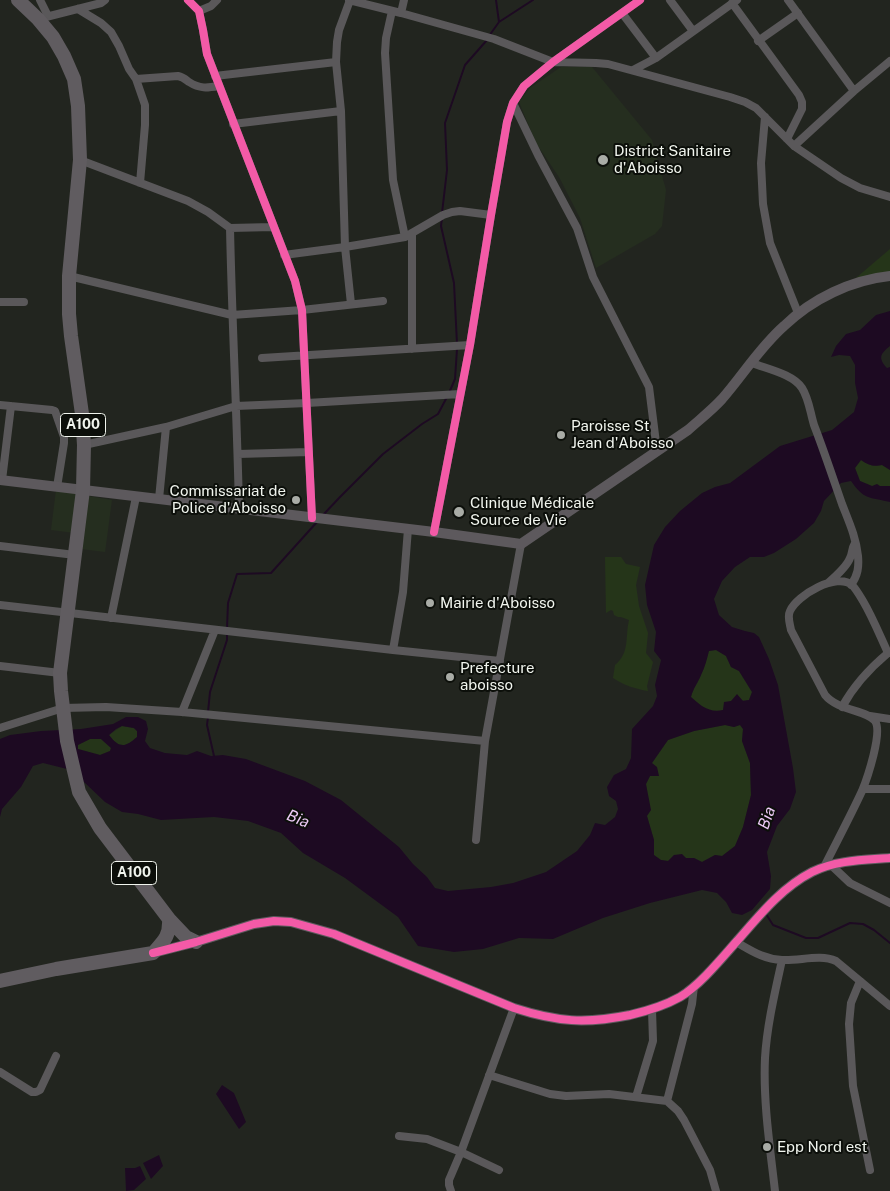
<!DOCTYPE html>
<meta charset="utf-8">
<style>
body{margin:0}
canvas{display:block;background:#22251f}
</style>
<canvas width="890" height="1191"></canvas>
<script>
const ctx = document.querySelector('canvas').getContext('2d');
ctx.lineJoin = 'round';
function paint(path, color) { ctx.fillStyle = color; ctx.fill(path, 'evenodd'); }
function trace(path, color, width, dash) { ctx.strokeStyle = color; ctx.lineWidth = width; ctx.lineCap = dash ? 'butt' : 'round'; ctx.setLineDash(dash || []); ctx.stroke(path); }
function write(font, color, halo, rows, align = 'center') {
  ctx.font = font + ' "Public Sans",sans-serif'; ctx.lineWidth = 4; ctx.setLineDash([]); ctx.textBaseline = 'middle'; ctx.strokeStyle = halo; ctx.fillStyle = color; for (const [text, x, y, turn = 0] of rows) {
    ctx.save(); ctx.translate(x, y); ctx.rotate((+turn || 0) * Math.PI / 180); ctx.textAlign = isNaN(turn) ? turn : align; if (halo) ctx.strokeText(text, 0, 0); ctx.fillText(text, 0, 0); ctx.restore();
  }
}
paint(new Path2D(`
 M 561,67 L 592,67 L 652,140 L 666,190 L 662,226 L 655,234 L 596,268 L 580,218 L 559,177 L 536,143 L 519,102 L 530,88 Z
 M 56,490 L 80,493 L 75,533 L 51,530 Z
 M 88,496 L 112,500 L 105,552 L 81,549 Z`), '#252e1f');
paint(new Path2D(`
 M 890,249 L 890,275 L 850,283 Z
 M 861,460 C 868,465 873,467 882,465 L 890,470 L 890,486 L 872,486 L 860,481 L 855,468 Z
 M 605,557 L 621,557 L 626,564 L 640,567 L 636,585 L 639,606 L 648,633 L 646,653 L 653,662 L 647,686 L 648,691 C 635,689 624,685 613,678 L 615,665 C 630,653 625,637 629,620 L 621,617 L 618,617 L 614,615 L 613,611 L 611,610 L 606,613 Z
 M 716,650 L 726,656 L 731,667 L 739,671 L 752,692 L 749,700 L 731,701 C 729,704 726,708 723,710 C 711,716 699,704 691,697 C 692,691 695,687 698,682 C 703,672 706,662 708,651 Z
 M 725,725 L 734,727 L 740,725 L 743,729 L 742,741 L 750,763 L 751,795 L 743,827 L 735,846 L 722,856 L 715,855 L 702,862 L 694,858 L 686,858 L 674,855 L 668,861 L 661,860 L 654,855 L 654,840 L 647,816 L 646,784 L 650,776 L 652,763 L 668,740 L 694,731 Z
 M 122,726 L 133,728 L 137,731 L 137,737 C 125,748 119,748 109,735 Z
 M 90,739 L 101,739 L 111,748 L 110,751 L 100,755 L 78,749 L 77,745 Z`), '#253519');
paint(new Path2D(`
 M 890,311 L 890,346 C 880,354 878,358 887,368 L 890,367 L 890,470 L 882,465 C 874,467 868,465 861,460 L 855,468 L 860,481 L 872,486 L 877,484 L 880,486 L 890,486 L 890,502 C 869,497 864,500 851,481 L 841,483 L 824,501 L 821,511 L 814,523 L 796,539 L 774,553 L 764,557 L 750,557 L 735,567 L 722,581 L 714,599 L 719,615 L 732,627 L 745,631 L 754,633 L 759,637 L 769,659 L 778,685 L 793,768 L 796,792 L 790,809 L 777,826 L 767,852 L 771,876 L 770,889 L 752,910 L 742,915 L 732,913 L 726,902 L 717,893 L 702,890 L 650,903 L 603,918 L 553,939 L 519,938 L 483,949 L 454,952 L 418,946 L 398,917 L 345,878 L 303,853 L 281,833 L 248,821 L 214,817 L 161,820 L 138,814 L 122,812 L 105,802 L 84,782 L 67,769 L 43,763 L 33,766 L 21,787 L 2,809 L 0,817 L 0,739 L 10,735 L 41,731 L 81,729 L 113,724 L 126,717 L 138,717 L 146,721 L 148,729 L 145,741 L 150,748 L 165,753 L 187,755 L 197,751 L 211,756 L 223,755 L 246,759 L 305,781 L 341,800 L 399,847 L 413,864 L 427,877 L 435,888 L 448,891 L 491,887 L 513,883 L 546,872 L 577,851 L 590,835 L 595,823 L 605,825 L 615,817 L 618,809 L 616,801 L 609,796 L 607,787 L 614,775 L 626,769 L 631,758 L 632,729 L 653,706 L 657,696 L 655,685 L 661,660 L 654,651 L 656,632 L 647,605 L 645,585 L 654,545 L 665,527 L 680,511 L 702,493 L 715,487 L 730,483 L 780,446 L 832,430 L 854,412 L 858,398 L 855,383 L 855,365 L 850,356 L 839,355 L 831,357 L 836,346 L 846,334 L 860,330 L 876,315 ZM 716,650 L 726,656 L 731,667 L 739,671 L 752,692 L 749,700 L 743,701 L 737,694 L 731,701 L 724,702 L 723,710 C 709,713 701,706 691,697 C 693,689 698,682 701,675 C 705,667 707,659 709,651 ZM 725,725 L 734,727 L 740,725 L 743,729 L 742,741 L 750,763 L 751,795 L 743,827 L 735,846 L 722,856 L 715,855 L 702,862 L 694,858 L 686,858 L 682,854 L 674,855 L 668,861 L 661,860 L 654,855 L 654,840 L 647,816 L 651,810 L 646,784 L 650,776 L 659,776 L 657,767 L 652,763 L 668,740 L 694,731 ZM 122,726 L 134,728 L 137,731 L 137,737 C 125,748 119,748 109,735 L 116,729 ZM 90,739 L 101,739 L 111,748 L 110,751 L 100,755 L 78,749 L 78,745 Z
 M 222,1085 L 234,1093 L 246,1122 L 239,1129 L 216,1094 Z
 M 159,1155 L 163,1166 L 151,1179 L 143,1163 Z
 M 140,1166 L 146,1179 L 134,1190 L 126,1191 L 125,1168 L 135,1168 Z`), '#1d0a22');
trace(new Path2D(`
 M 496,0 L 499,22
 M 489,36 L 499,22 L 533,0
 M 442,213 L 447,170 L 445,123 L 465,65 L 487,40
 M 442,218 L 441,226 L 454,283 L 457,344
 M 449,393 L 455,379 L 457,349
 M 323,515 L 340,497 L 383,454 L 422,424 L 438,414 L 447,397
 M 227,628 L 228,603 L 237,574 L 271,573 L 317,522
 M 208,712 L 210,692 L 227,640 L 227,632
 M 208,717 L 207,725 L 214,756
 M 766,914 L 773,925 L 806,938 L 818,938 L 850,923 L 863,924 L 874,930 L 890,943`), '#1d0a22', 2);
trace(new Path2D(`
 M 40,0 L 48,16
 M 188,0 L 199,11 L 203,30 L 207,54 L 295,281 L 302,310 L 312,518
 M 349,0 L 401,13 L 494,39 L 553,62 L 596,63 L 608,64 L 730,97 L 745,102 L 756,108 L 794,146 L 841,178 L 860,188 L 890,197
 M 350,0 L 339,30 L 337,42 L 336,62 L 341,111 L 345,247 L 351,304
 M 670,0 L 693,31
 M 788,0 L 854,91
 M 732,3 L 799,95 L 802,102 L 802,109 L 787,139
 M 78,9 L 101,23 L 111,32 L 119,46 L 129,69 L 136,79 L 178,76 C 183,77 185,79 189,82 C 200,89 207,88 219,86
 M 199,11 L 211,6 L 217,0
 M 392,11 L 386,38 L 385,53 L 393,180 L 405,237
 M 401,13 L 404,0
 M 622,13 L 656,58
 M 38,19 L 101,3 L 105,0
 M 758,41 L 798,13
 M 633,70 L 656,58 L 737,0
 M 215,76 L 336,62
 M 136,79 L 145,105 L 145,125 L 140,183
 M 513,103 L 538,155 L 577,228 L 593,277 L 649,387 L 657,451
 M 765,117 L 761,163 L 763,204 L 770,243 L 798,313
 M 233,124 L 341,111
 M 794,146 L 854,91 L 890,61
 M 80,160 L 188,201 L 208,212 L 230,228 L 273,227
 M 230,228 C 232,322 237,415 239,509
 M 412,233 L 412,349
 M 284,255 L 345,247 L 405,237 L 443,215 L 452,212 L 460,211 L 491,215
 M 69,276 L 232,315 L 302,310 L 383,301
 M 0,302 L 24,302
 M 262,358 L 470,345
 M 752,363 C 767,369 793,374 802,388 C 809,399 810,412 814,425 C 824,451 833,478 842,504 C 849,522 856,537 858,556 C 859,567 858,575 851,585
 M 0,405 L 52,410 L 55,411 L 64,437 L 64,443 L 57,487
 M 84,445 L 166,427 L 236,406 L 307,403 L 460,394
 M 238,454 L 309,452
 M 2,480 L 11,406
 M 159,499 L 166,427
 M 434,532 L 470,345 L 491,215 L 507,122 L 513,103 L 524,86 L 553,62 L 640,0
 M 0,546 L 75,555
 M 828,583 C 835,577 847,566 850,558 C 853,552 851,550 855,543
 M 0,605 L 393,650 L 500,661
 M 111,618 L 136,497
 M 393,650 L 403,592 L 408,529
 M 0,666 L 60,673
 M 842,707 C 853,687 870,668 888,653
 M 182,712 L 215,630
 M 870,716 L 890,719
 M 0,728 L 63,708 L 106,707 L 182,712 L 485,741
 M 863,789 L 890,789
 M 476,840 L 485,741 L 521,544
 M 831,865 L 850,883 L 890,903
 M 824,867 C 837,841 850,817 862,791 C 867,779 883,732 875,721 C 867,710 838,711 825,695 L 791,630 C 790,624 787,617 790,611 C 797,595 837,572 852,585 C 856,589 860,596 863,601 C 873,618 880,636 888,653 L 890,653
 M 736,942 C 752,951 763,959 782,960 C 800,961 820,954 836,961 L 890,1006
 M 860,981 L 851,1003 L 849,1024 L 853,1086 L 870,1170
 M 0,1072 L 32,1092 L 36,1092 L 40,1090 L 56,1056
 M 489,1075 L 550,1094 L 566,1096 L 609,1094 L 667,1101 L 678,1111 L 684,1120 L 710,1170 L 716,1191
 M 636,1097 L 653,1041 L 652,1010
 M 667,1101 L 692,1004 L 694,986
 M 399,1136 L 427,1139 L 461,1152 L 499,1170
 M 451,1191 L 449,1185 L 449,1180 L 461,1152 L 514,1008
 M 775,1191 C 770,1147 763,1102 765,1058 C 767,1025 775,992 782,960`), '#5a585a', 8);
trace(new Path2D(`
 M 0,480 L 434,532 L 521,544 L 688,430 C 699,420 711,411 722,399 C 743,375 760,347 784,326 C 812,299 851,280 890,276
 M 153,953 L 196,942 L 254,924 L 274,921 L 291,922 L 334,934 L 514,1008 C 558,1022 585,1024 630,1015 C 647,1011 664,1006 680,997 C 699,986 722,958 737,941 C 759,916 781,888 812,872 C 836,860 864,860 890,858`), '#5d595d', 10);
trace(new Path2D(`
 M 169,919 L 186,937 L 196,942
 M 0,981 L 56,969 L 153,953 C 164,941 170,936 169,919 L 100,828 L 79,792 L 67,741 L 61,691 L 60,673 L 83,490 L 84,445 L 82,414 L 71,336 L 69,314 L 69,276 L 80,160 L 78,106 L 74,79 L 64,56 L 53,37 L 38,19 L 18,0`), '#605c60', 14);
trace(new Path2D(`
 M 188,0 L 199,11 L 203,30 L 207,54 L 295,281 L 302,310 L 312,518
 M 434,532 L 470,345 L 491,215 L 507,122 L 513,103 L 524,86 L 553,62 L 640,0
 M 153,953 L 196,942 L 254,924 L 274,921 L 291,922 L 334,934 L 514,1008 C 558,1022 585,1024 630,1015 C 647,1011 664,1006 680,997 C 699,986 722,958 737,941 C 759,916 781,888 812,872 C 836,860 864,860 890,858`), '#f35aa7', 8);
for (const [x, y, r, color] of [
 [603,160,6,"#a9aca6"],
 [561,435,5,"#a9aca6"],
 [296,500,5,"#a9aca6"],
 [459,512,6,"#a9aca6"],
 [430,603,5,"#a9aca6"],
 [450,677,5,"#a9aca6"],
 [767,1147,5,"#a9aca6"]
]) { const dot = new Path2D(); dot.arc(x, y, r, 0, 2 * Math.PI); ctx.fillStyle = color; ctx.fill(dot); trace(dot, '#0c0f0a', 2); }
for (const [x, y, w] of [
 [83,425,45],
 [134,873,45]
]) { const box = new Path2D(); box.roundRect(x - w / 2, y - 11.5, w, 23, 4); ctx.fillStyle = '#0c0f0a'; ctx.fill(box); trace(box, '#f1f5ee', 1); }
write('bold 14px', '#f1f5ee', null, [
 ["A100",83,425],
 ["A100",134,873]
]);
write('15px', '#f1f5ee', '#0c0f0a', [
 ["District Sanitaire",614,151],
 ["d'Aboisso",614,168],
 ["Paroisse St",571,426],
 ["Jean d'Aboisso",571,443],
 ["Commissariat de",286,491,"right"],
 ["Police d'Aboisso",286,508,"right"],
 ["Clinique Médicale",470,503],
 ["Source de Vie",470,520],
 ["Mairie d'Aboisso",440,603],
 ["Prefecture",460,668],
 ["aboisso",460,685],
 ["Epp Nord est",777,1147]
], 'left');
write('italic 16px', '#efccf9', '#0c0f0a', [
 ["Bia",767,818,-70],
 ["Bia",298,819,22]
]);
</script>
